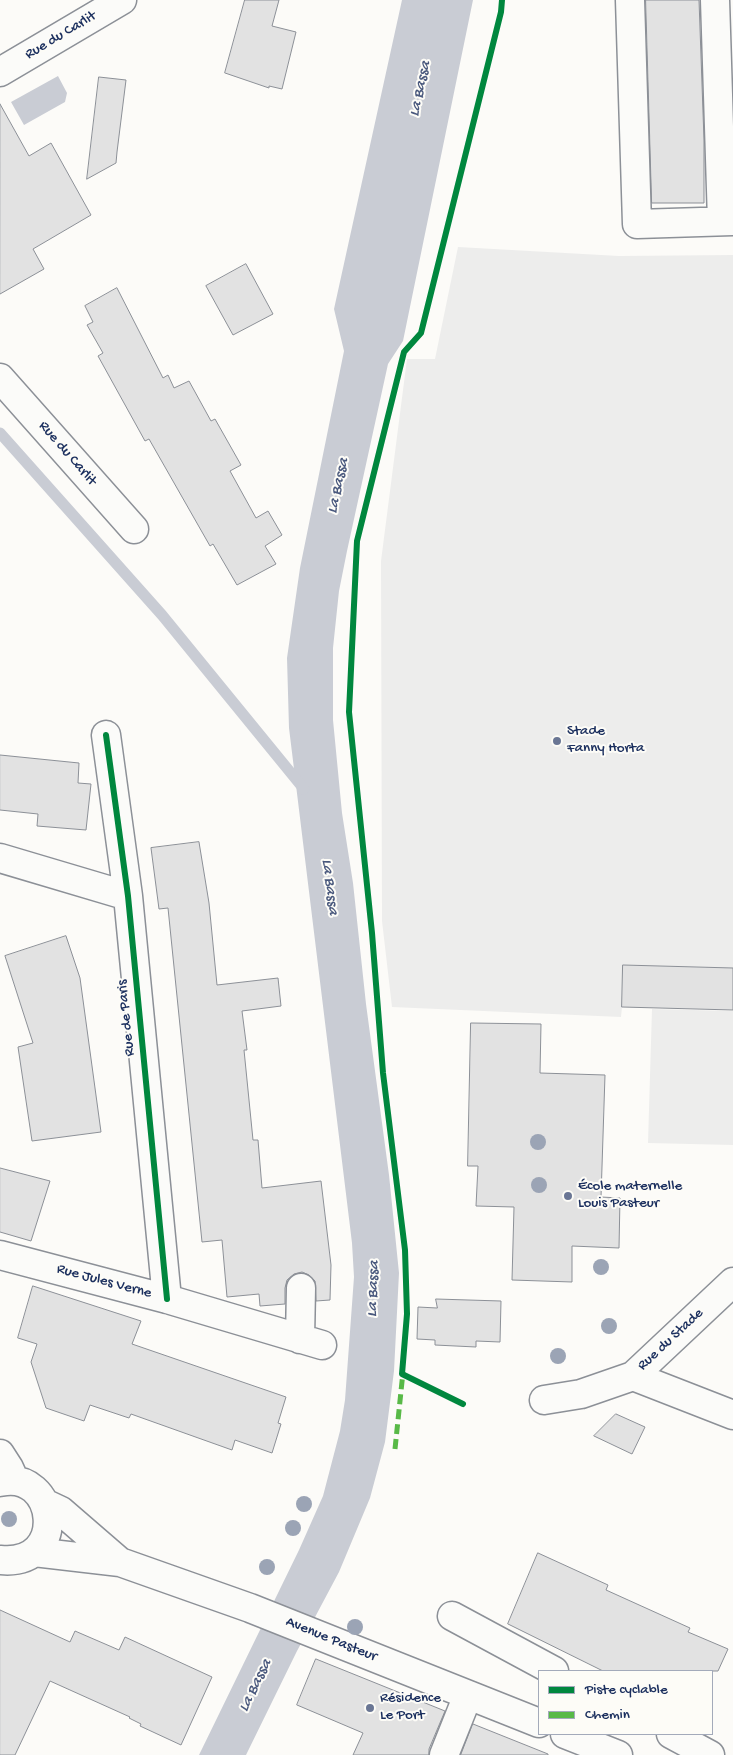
<!DOCTYPE html>
<meta charset="utf-8">
<style>
body{margin:0}
#map{position:relative;width:733px;height:1755px;overflow:hidden;background:#fcfbf8;font-family:"Gochi Hand",sans-serif}
canvas{display:block}
.legend{position:absolute;left:538px;top:1670px;width:175px;height:65px;box-sizing:border-box;background:#fdfcf7;border:1px solid #a3aaba;margin:0;padding:6px 9px;list-style:none;font-size:15px;color:#1b2f5e}
.legend li{display:flex;align-items:center;gap:10px;height:25px}
.legend b{width:25px;border:1px solid #a3aaba}
</style>
<div id="map">
<canvas width="733" height="1755"></canvas>
<ul class="legend">
<li><b style="height:6px;background:#00873e"></b>Piste cyclable</li>
<li><b style="height:6px;background:#58b947"></b>Chemin</li>
</ul>
</div>
<script>
const ctx = document.querySelector('canvas').getContext('2d');
ctx.lineJoin = 'round';
function paint(path, color) { ctx.fillStyle = color; ctx.fill(path, 'evenodd'); }
function trace(path, color, width, dash) { ctx.strokeStyle = color; ctx.lineWidth = width; ctx.lineCap = dash ? 'butt' : 'round'; ctx.setLineDash(dash || []); ctx.stroke(path); }
function write(font, color, halo, rows, align = 'center') {
  ctx.font = font + ' "Gochi Hand",sans-serif'; ctx.lineWidth = 4; ctx.setLineDash([]); ctx.textBaseline = 'middle'; ctx.strokeStyle = halo; ctx.fillStyle = color; for (const [text, x, y, turn = 0] of rows) {
    ctx.save(); ctx.translate(x, y); ctx.rotate((+turn || 0) * Math.PI / 180); ctx.textAlign = isNaN(turn) ? turn : align; if (halo) ctx.strokeText(text, 0, 0); ctx.fillText(text, 0, 0); ctx.restore();
  }
}
paint(new Path2D(`
 M 458,247 L 619,256 L 733,255 L 733,1010 L 622,1007 L 621,1017 L 392,1007 L 382,921 L 381,561 L 407,359 L 435,359 Z
 M 652,1009 L 733,1011 L 733,1145 L 648,1143 Z`), '#ededec');
paint(new Path2D(`
 M 402,0 L 473,0 L 403,341 L 388,364 L 347,551 L 339,591 L 333,648 L 333,720 L 342,813 L 353,883 L 366,1004 L 389,1175 L 399,1273 L 394,1371 L 385,1442 L 370,1498 L 339,1572 L 297,1651 L 246,1755 L 199,1755 L 299,1550 L 323,1496 L 340,1431 L 345,1400 L 354,1277 L 352,1243 L 289,728 L 287,658 L 300,568 L 344,351 L 334,309 Z
 M 58,76 L 67,93 L 65,102 L 24,125 L 11,102 Z`), '#c9ccd4');
trace(new Path2D(`
 M 0,433 L 162,615 L 304,789`), '#c9ccd4', 11);
const building = new Path2D(`
 M 245,0 L 279,0 L 272,26 L 296,32 L 282,89 L 269,86 L 269,88 L 225,73 Z
 M 646,0 L 699,0 L 704,140 L 704,203 L 652,203 Z
 M 99,77 L 126,80 L 117,152 L 116,163 L 87,179 Z
 M 0,104 L 29,156 L 51,143 L 91,215 L 33,249 L 44,269 L 0,294 Z
 M 246,264 L 273,314 L 233,335 L 206,286 Z
 M 117,288 L 163,378 L 168,375 L 174,388 L 189,381 L 211,421 L 215,419 L 241,465 L 230,471 L 256,518 L 268,511 L 282,535 L 265,546 L 276,564 L 237,585 L 213,544 L 210,546 L 149,439 L 145,441 L 98,356 L 103,353 L 87,325 L 93,322 L 85,306 Z
 M 0,755 L 79,763 L 78,783 L 91,784 L 86,830 L 37,826 L 38,814 L 0,810 Z
 M 199,842 L 209,903 L 217,985 L 278,978 L 281,1006 L 242,1011 L 247,1050 L 244,1050 L 253,1140 L 258,1140 L 262,1188 L 321,1181 L 331,1265 L 330,1300 L 316,1301 L 315,1281 L 309,1275 L 302,1272 L 294,1274 L 287,1280 L 285,1288 L 285,1304 L 260,1306 L 259,1294 L 227,1297 L 222,1240 L 202,1242 L 168,908 L 159,909 L 151,848 Z
 M 66,936 L 80,978 L 101,1132 L 32,1141 L 18,1047 L 33,1043 L 5,956 Z
 M 623,965 L 733,968 L 733,1010 L 622,1007 Z
 M 471,1023 L 541,1024 L 540,1073 L 605,1075 L 601,1197 L 620,1198 L 619,1248 L 572,1246 L 572,1282 L 512,1280 L 514,1207 L 476,1206 L 478,1166 L 468,1166 Z
 M 0,1168 L 50,1181 L 31,1241 L 0,1232 Z
 M 33,1286 L 141,1321 L 132,1344 L 286,1397 L 278,1423 L 281,1424 L 272,1453 L 235,1440 L 232,1450 L 131,1414 L 129,1418 L 90,1405 L 84,1421 L 46,1408 L 31,1362 L 37,1344 L 18,1338 Z
 M 436,1299 L 501,1301 L 500,1342 L 476,1341 L 476,1347 L 435,1345 L 435,1340 L 417,1339 L 418,1307 L 437,1308 Z
 M 616,1414 L 645,1427 L 632,1454 L 594,1436 Z
 M 538,1553 L 608,1585 L 606,1590 L 690,1628 L 688,1632 L 728,1649 L 718,1671 L 603,1671 L 508,1624 Z
 M 0,1610 L 70,1642 L 75,1631 L 119,1650 L 125,1637 L 212,1677 L 181,1745 L 140,1726 L 141,1724 L 129,1718 L 130,1717 L 50,1681 L 15,1755 L 0,1755 Z
 M 316,1659 L 445,1711 L 429,1749 L 429,1755 L 353,1755 L 363,1733 L 297,1705 Z
 M 473,1724 L 548,1754 L 548,1755 L 461,1755 Z`);
paint(building, '#e2e2e2');
trace(building, '#8c9097', 1);
const minor = new Path2D(`
 M 630,0 L 637,224 L 733,221
 M 715,0 L 722,221
 M 0,72 L 122,0
 M 0,378 L 134,529
 M 106,735 L 128,896 L 167,1299
 M 0,858 L 128,896
 M 0,1255 L 167,1299 L 322,1345
 M 300,1339 L 301,1288
 M 633,1376 L 733,1415
 M 544,1400 L 581,1394 L 633,1376 L 733,1282
 M 0,1454 L 9,1468 L 15,1481
 M 0,1482 C 57,1468 70,1567 0,1560
 M 44,1503 L 61,1511 L 120,1562
 M 34,1552 L 120,1562 L 250,1608 L 539,1723
 M 452,1616 L 554,1671
 M 565,1734 L 618,1755
 M 671,1734 L 710,1755
 M 444,1755 L 468,1695`);
trace(minor, '#8c9097', 31);
trace(minor, '#fbfbf9', 28);
trace(new Path2D(`
 M 395,1449 L 403,1372`), '#58b947', 5, [10, 5]);
trace(new Path2D(`
 M 106,735 L 128,896 L 167,1299
 M 463,1404 L 402,1374 L 407,1314 L 405,1250 L 383,1073 L 372,933 L 349,712 L 357,541 L 404,352 L 421,333 L 501,12 L 502,0`), '#00873e', 6);
ctx.fillStyle = '#9ba4b5';
for (const [x, y] of [
 [538,1142],
 [539,1185],
 [601,1267],
 [609,1326],
 [558,1356],
 [304,1504],
 [9,1519],
 [293,1528],
 [267,1567],
 [355,1627]
]) { ctx.beginPath(); ctx.arc(x, y, 8, 0, 2 * Math.PI); ctx.fill(); }
for (const [x, y, r, color] of [
 [557,741,5,"#6a7694"],
 [568,1196,5,"#6a7694"],
 [370,1708,5,"#6a7694"]
]) { const dot = new Path2D(); dot.arc(x, y, r, 0, 2 * Math.PI); ctx.fillStyle = color; ctx.fill(dot); trace(dot, '#fdfcf7', 2); }
write('15px', '#1b2f5e', '#fdfcf7', [
 ["Rue du Carlit",61,36,-31],
 ["Rue du Carlit",67,454,49],
 ["Rue de Paris",127,1018,-96],
 ["Rue Jules Verne",104,1282,15],
 ["Rue du Stade",671,1340,-43],
 ["Avenue Pasteur",331,1640,22]
]);
write('15px', '#1b2f5e', '#fdfcf7', [
 ["Stade",567,732],
 ["Fanny Horta",567,749],
 ["École maternelle",578,1187],
 ["Louis Pasteur",578,1204],
 ["Résidence",380,1699],
 ["Le Port",380,1716]
], 'left');
write('italic 16px', '#49587d', '#fdfcf7', [
 ["La Bassa",421,89,-78],
 ["La Bassa",339,486,-78],
 ["La Bassa",329,887,83],
 ["La Bassa",374,1289,-88],
 ["La Bassa",256,1686,-64]
]);
</script>
